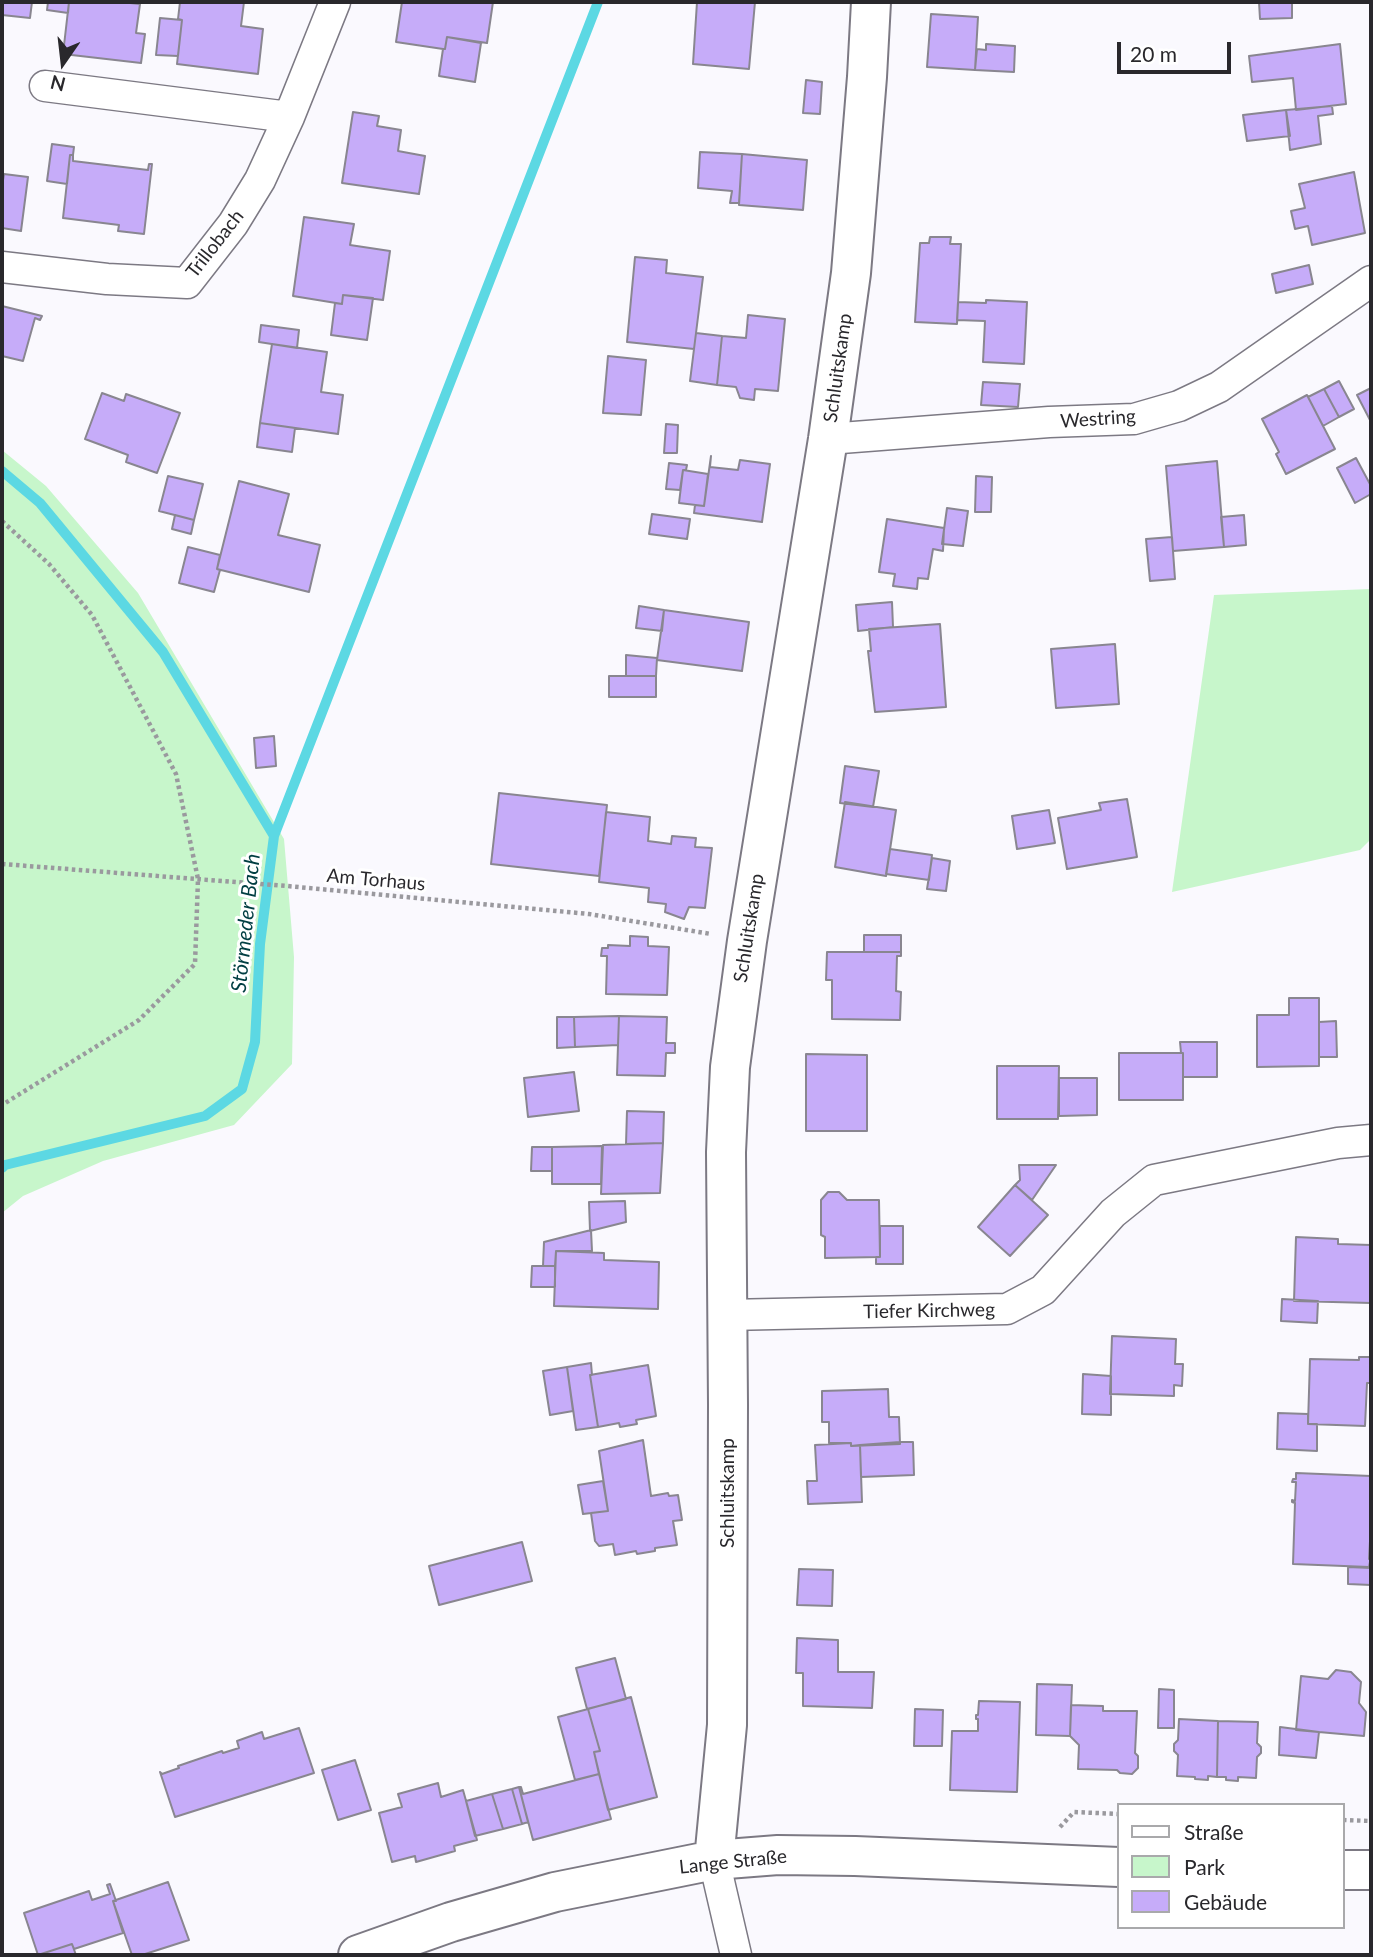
<!DOCTYPE html>
<meta charset="utf-8">
<style>
body{margin:0}
#map{position:relative;width:1373px;height:1957px;overflow:hidden;background:#faf9fe;font-family:Lato,sans-serif}
canvas{display:block}
.frame{position:absolute;inset:0;border:4px solid #29282c;pointer-events:none}
.legend{position:absolute;left:1117px;top:1803px;width:228px;height:126px;box-sizing:border-box;background:#fff;border:2px solid #a9a9ab;margin:0;padding:9px 12px;list-style:none;font-size:21px;color:#29282c}
.legend li{display:flex;align-items:center;gap:14px;height:35px}
.legend b{width:35px;border:2px solid #a9a9ab}
.north{position:absolute;left:28px;top:28px;width:70px;height:70px;-webkit-text-stroke:5px #fff;paint-order:stroke;rotate:194deg;font-size:19px;font-weight:700;line-height:28px;text-align:center;color:#29282c}
.north::after{content:'';display:block;margin:auto;width:24px;height:32px;background:#29282c;clip-path:polygon(50% 0,100% 100%,50% 72%,0 100%)}
.scale{position:absolute;left:1117px;top:42px;width:114px;height:32px;box-sizing:border-box;border:4px solid #29282c;border-top:0;padding-left:9px;font-size:21px;line-height:24px;white-space:nowrap;color:#29282c;-webkit-text-stroke:5px #fff;paint-order:stroke}
</style>
<div id="map">
<canvas width="1373" height="1957"></canvas>
<div class="frame"></div>
<ul class="legend">
<li><b style="height:9px;background:#fff"></b>Straße</li>
<li><b style="height:19px;background:#c7f6cb"></b>Park</li>
<li><b style="height:19px;background:#c6acf9"></b>Gebäude</li>
</ul>
<div class="north">N</div>
<div class="scale">20 m</div>
</div>
<script>
const ctx = document.querySelector('canvas').getContext('2d');
ctx.lineJoin = 'round';
function paint(path, color) { ctx.fillStyle = color; ctx.fill(path, 'evenodd'); }
function trace(path, color, width, dash) { ctx.strokeStyle = color; ctx.lineWidth = width; ctx.lineCap = dash ? 'butt' : 'round'; ctx.setLineDash(dash || []); ctx.stroke(path); }
function write(font, color, halo, rows, align = 'center') {
  ctx.font = font + ' Lato,sans-serif'; ctx.lineWidth = 6; ctx.setLineDash([]); ctx.textBaseline = 'middle'; ctx.strokeStyle = halo; ctx.fillStyle = color; for (const [text, x, y, turn = 0] of rows) {
    ctx.save(); ctx.translate(x, y); ctx.rotate((+turn || 0) * Math.PI / 180); ctx.textAlign = isNaN(turn) ? turn : align; if (halo) ctx.strokeText(text, 0, 0); ctx.fillText(text, 0, 0); ctx.restore();
  }
}
paint(new Path2D(`
 M 2,450 L 46,486 L 138,593 L 284,839 L 294,957 L 292,1064 L 234,1125 L 103,1161 L 23,1196 L 2,1213 Z
 M 1371,589 L 1371,839 L 1360,850 L 1172,892 L 1214,595 Z`), '#c7f6cb');
trace(new Path2D(`
 M 2,471 L 40,503 L 163,652 L 274,836 L 260,944 L 255,1042 L 242,1089 L 205,1116 L 5,1165 L 2,1168
 M 274,836 L 598,2`), '#5cd8e3', 10);
const building = new Path2D(`
 M 2,2 L 32,2 L 30,18 L 2,15 L 2,18 Z
 M 48,2 L 69,2 L 68,13 L 47,10 Z
 M 69,2 L 120,2 L 140,4 L 136,33 L 145,34 L 141,63 L 63,54 Z
 M 180,2 L 244,2 L 241,26 L 263,29 L 258,74 L 177,64 L 182,20 L 178,19 Z
 M 402,2 L 493,2 L 487,43 L 447,37 L 445,49 L 443,49 L 396,42 Z
 M 697,2 L 755,2 L 749,69 L 693,64 Z
 M 1259,2 L 1292,2 L 1292,18 L 1260,19 Z
 M 931,14 L 978,17 L 975,70 L 927,67 Z
 M 160,18 L 182,20 L 178,56 L 156,55 Z
 M 447,37 L 481,43 L 475,82 L 439,76 L 443,49 L 445,49 Z
 M 986,44 L 1015,46 L 1014,72 L 975,70 L 977,49 L 986,50 Z
 M 1340,44 L 1346,104 L 1296,110 L 1293,78 L 1252,82 L 1249,56 Z
 M 806,80 L 822,82 L 820,114 L 803,113 Z
 M 1332,106 L 1333,114 L 1318,116 L 1321,144 L 1290,150 L 1286,110 Z
 M 1286,110 L 1290,136 L 1247,141 L 1243,115 Z
 M 353,112 L 379,116 L 377,126 L 401,130 L 398,151 L 425,156 L 419,194 L 342,183 Z
 M 52,144 L 74,147 L 73,155 L 70,155 L 67,184 L 47,181 Z
 M 700,152 L 742,154 L 739,203 L 730,203 L 732,191 L 698,188 Z
 M 742,154 L 807,160 L 803,210 L 739,205 Z
 M 70,155 L 73,155 L 73,161 L 148,170 L 149,164 L 152,164 L 144,234 L 118,231 L 119,225 L 63,218 Z
 M 1354,172 L 1365,233 L 1312,245 L 1308,226 L 1295,229 L 1291,211 L 1305,208 L 1299,184 Z
 M 4,174 L 28,177 L 21,231 L 2,228 L 2,180 L 3,180 Z
 M 304,217 L 354,224 L 350,245 L 390,251 L 383,300 L 343,295 L 342,304 L 336,303 L 293,296 Z
 M 930,237 L 951,237 L 950,244 L 961,244 L 957,324 L 915,322 L 920,243 L 929,243 Z
 M 635,257 L 667,260 L 666,273 L 703,277 L 694,349 L 627,342 Z
 M 1309,265 L 1313,284 L 1276,293 L 1272,274 Z
 M 343,295 L 373,298 L 367,340 L 331,335 L 335,303 L 342,304 Z
 M 986,300 L 1027,302 L 1024,364 L 983,362 L 985,321 L 957,320 L 958,302 L 986,303 Z
 M 2,306 L 42,316 L 40,320 L 35,318 L 23,361 L 2,356 Z
 M 748,315 L 785,319 L 778,391 L 755,389 L 754,400 L 740,398 L 736,387 L 717,385 L 722,336 L 746,338 Z
 M 261,325 L 299,330 L 297,348 L 259,342 Z
 M 696,333 L 722,336 L 717,385 L 690,381 Z
 M 272,344 L 327,352 L 321,392 L 343,395 L 338,434 L 260,423 Z
 M 608,356 L 646,360 L 641,415 L 603,413 Z
 M 1339,381 L 1354,409 L 1339,417 L 1324,389 Z
 M 983,382 L 1020,384 L 1018,407 L 981,405 Z
 M 1371,388 L 1371,422 L 1357,395 Z
 M 1324,389 L 1339,417 L 1323,426 L 1308,397 Z
 M 102,393 L 124,401 L 126,394 L 180,413 L 157,473 L 126,462 L 128,455 L 85,439 Z
 M 1307,395 L 1335,449 L 1286,474 L 1276,454 L 1279,452 L 1262,419 Z
 M 260,423 L 295,428 L 292,452 L 257,447 Z
 M 666,424 L 678,425 L 677,453 L 664,453 Z
 M 711,456 L 710,467 L 738,470 L 740,460 L 770,464 L 762,522 L 694,513 L 695,505 L 704,506 Z
 M 1356,458 L 1371,486 L 1371,494 L 1355,503 L 1337,468 Z
 M 1217,461 L 1224,547 L 1173,551 L 1166,466 Z
 M 669,463 L 687,465 L 686,470 L 683,470 L 680,490 L 666,489 Z
 M 683,470 L 708,474 L 704,506 L 679,503 Z
 M 168,476 L 203,484 L 194,520 L 159,511 Z
 M 976,476 L 992,477 L 991,512 L 975,512 Z
 M 239,481 L 289,494 L 278,535 L 320,545 L 309,592 L 217,569 Z
 M 947,508 L 968,511 L 963,546 L 942,544 Z
 M 652,514 L 690,519 L 687,539 L 649,534 Z
 M 175,515 L 194,520 L 191,534 L 172,529 Z
 M 1244,515 L 1246,545 L 1224,547 L 1221,517 Z
 M 887,519 L 944,528 L 943,551 L 933,549 L 928,579 L 918,578 L 917,589 L 893,586 L 895,574 L 879,572 Z
 M 1172,537 L 1175,579 L 1150,581 L 1146,539 Z
 M 188,547 L 220,555 L 217,569 L 220,570 L 214,592 L 179,583 Z
 M 892,602 L 893,627 L 858,631 L 856,605 Z
 M 639,606 L 664,610 L 662,631 L 636,628 Z
 M 664,610 L 749,622 L 742,671 L 657,660 Z
 M 940,624 L 946,707 L 875,712 L 868,651 L 871,651 L 869,629 Z
 M 1115,644 L 1119,704 L 1056,708 L 1051,649 Z
 M 626,655 L 657,658 L 656,676 L 626,676 Z
 M 609,676 L 656,676 L 656,697 L 609,697 Z
 M 274,736 L 276,766 L 256,768 L 254,738 Z
 M 845,766 L 879,771 L 873,807 L 840,803 Z
 M 499,793 L 607,805 L 599,876 L 491,864 Z
 M 1127,799 L 1137,857 L 1067,869 L 1058,818 L 1101,810 L 1099,803 Z
 M 845,802 L 896,810 L 886,876 L 835,867 Z
 M 1049,810 L 1055,843 L 1017,849 L 1012,816 Z
 M 606,812 L 650,817 L 648,841 L 671,844 L 672,836 L 696,838 L 695,847 L 712,848 L 705,908 L 689,907 L 684,919 L 665,912 L 666,904 L 648,902 L 649,888 L 599,882 Z
 M 890,849 L 932,855 L 929,880 L 886,874 Z
 M 932,858 L 950,861 L 946,891 L 927,889 Z
 M 864,935 L 901,935 L 901,952 L 864,952 Z
 M 630,936 L 648,937 L 648,946 L 669,947 L 667,995 L 606,994 L 607,956 L 601,956 L 602,948 L 608,948 L 608,945 L 630,946 Z
 M 827,952 L 901,952 L 901,956 L 897,956 L 896,991 L 901,992 L 900,1020 L 832,1019 L 832,980 L 826,980 Z
 M 1289,998 L 1319,998 L 1319,1066 L 1257,1067 L 1257,1015 L 1289,1015 Z
 M 619,1016 L 618,1045 L 575,1047 L 574,1017 Z
 M 619,1016 L 667,1017 L 666,1043 L 675,1043 L 675,1053 L 666,1053 L 665,1076 L 617,1075 Z
 M 557,1017 L 574,1017 L 575,1047 L 557,1048 Z
 M 1336,1021 L 1337,1057 L 1319,1057 L 1319,1022 Z
 M 1180,1042 L 1217,1042 L 1217,1077 L 1183,1077 L 1183,1053 L 1181,1053 Z
 M 1119,1053 L 1183,1053 L 1183,1100 L 1119,1100 Z
 M 806,1054 L 867,1055 L 867,1131 L 806,1131 Z
 M 997,1066 L 1059,1066 L 1058,1119 L 997,1119 Z
 M 574,1072 L 579,1111 L 528,1117 L 524,1078 Z
 M 1059,1078 L 1097,1078 L 1097,1115 L 1059,1116 Z
 M 627,1111 L 664,1112 L 663,1143 L 626,1144 Z
 M 663,1143 L 660,1193 L 601,1194 L 603,1145 Z
 M 602,1146 L 601,1184 L 552,1184 L 552,1147 Z
 M 532,1147 L 552,1147 L 552,1171 L 531,1171 Z
 M 1019,1165 L 1056,1165 L 1032,1200 L 1015,1185 L 1020,1180 Z
 M 1015,1185 L 1048,1215 L 1010,1256 L 978,1227 Z
 M 828,1192 L 839,1192 L 847,1200 L 879,1200 L 880,1257 L 825,1258 L 825,1237 L 821,1235 L 821,1200 Z
 M 625,1201 L 626,1222 L 590,1231 L 589,1202 Z
 M 880,1226 L 903,1226 L 903,1264 L 876,1264 L 876,1257 L 880,1257 Z
 M 591,1230 L 592,1251 L 556,1251 L 555,1266 L 543,1266 L 544,1242 Z
 M 1296,1237 L 1338,1239 L 1338,1244 L 1371,1245 L 1371,1303 L 1294,1301 Z
 M 556,1251 L 604,1253 L 604,1260 L 659,1262 L 658,1309 L 554,1306 Z
 M 532,1266 L 555,1266 L 555,1287 L 531,1287 Z
 M 1282,1299 L 1318,1301 L 1317,1323 L 1281,1321 Z
 M 1112,1336 L 1176,1339 L 1175,1364 L 1183,1364 L 1182,1386 L 1174,1385 L 1174,1396 L 1110,1394 Z
 M 1359,1357 L 1371,1357 L 1371,1383 L 1367,1383 L 1365,1426 L 1308,1424 L 1310,1359 L 1359,1360 Z
 M 591,1363 L 592,1375 L 590,1375 L 598,1427 L 576,1430 L 567,1367 Z
 M 648,1365 L 656,1416 L 636,1420 L 637,1424 L 620,1427 L 619,1423 L 598,1427 L 590,1375 Z
 M 567,1367 L 573,1411 L 550,1415 L 543,1371 Z
 M 1083,1374 L 1111,1376 L 1111,1415 L 1082,1414 Z
 M 888,1389 L 889,1417 L 899,1417 L 900,1444 L 851,1446 L 851,1443 L 829,1443 L 829,1422 L 822,1422 L 822,1391 Z
 M 1278,1413 L 1308,1414 L 1308,1424 L 1317,1424 L 1317,1451 L 1277,1449 Z
 M 643,1440 L 651,1496 L 668,1493 L 669,1496 L 678,1495 L 682,1520 L 673,1521 L 677,1545 L 655,1548 L 655,1551 L 637,1554 L 636,1551 L 615,1555 L 613,1544 L 599,1546 L 595,1541 L 591,1513 L 608,1511 L 599,1451 Z
 M 900,1442 L 913,1442 L 914,1475 L 861,1477 L 860,1445 Z
 M 851,1443 L 851,1446 L 860,1445 L 862,1502 L 808,1504 L 807,1481 L 817,1481 L 815,1445 Z
 M 1296,1473 L 1371,1476 L 1371,1541 L 1370,1541 L 1369,1559 L 1371,1559 L 1371,1562 L 1370,1562 L 1369,1567 L 1293,1564 L 1295,1503 L 1292,1502 L 1292,1500 L 1295,1501 L 1296,1482 L 1292,1482 L 1293,1479 L 1296,1479 Z
 M 603,1481 L 608,1511 L 583,1514 L 578,1485 Z
 M 522,1542 L 532,1581 L 439,1605 L 429,1566 Z
 M 1348,1567 L 1371,1568 L 1371,1585 L 1348,1584 Z
 M 799,1569 L 833,1570 L 832,1606 L 797,1605 Z
 M 797,1638 L 838,1640 L 838,1672 L 874,1672 L 872,1708 L 803,1706 L 803,1673 L 796,1673 Z
 M 615,1658 L 626,1699 L 587,1709 L 576,1668 Z
 M 1336,1670 L 1351,1672 L 1361,1682 L 1359,1703 L 1366,1712 L 1364,1736 L 1296,1730 L 1301,1676 L 1328,1679 Z
 M 1037,1684 L 1072,1685 L 1070,1736 L 1036,1735 Z
 M 1159,1689 L 1174,1690 L 1174,1728 L 1158,1728 Z
 M 631,1697 L 657,1797 L 608,1810 L 594,1752 L 600,1751 L 588,1709 Z
 M 979,1701 L 1020,1702 L 1017,1792 L 950,1790 L 952,1731 L 978,1731 L 978,1719 L 976,1719 L 976,1715 L 978,1715 Z
 M 1071,1705 L 1103,1706 L 1103,1711 L 1137,1711 L 1135,1753 L 1138,1756 L 1138,1768 L 1132,1774 L 1120,1773 L 1117,1770 L 1078,1769 L 1079,1745 L 1070,1736 Z
 M 588,1709 L 600,1751 L 594,1752 L 599,1774 L 575,1780 L 558,1717 Z
 M 915,1709 L 943,1710 L 942,1746 L 914,1746 Z
 M 1179,1719 L 1218,1721 L 1217,1777 L 1208,1776 L 1208,1780 L 1195,1779 L 1195,1777 L 1177,1776 L 1178,1755 L 1174,1751 L 1174,1744 L 1178,1740 Z
 M 1218,1721 L 1258,1722 L 1257,1743 L 1261,1747 L 1261,1753 L 1257,1757 L 1256,1778 L 1238,1777 L 1238,1781 L 1226,1780 L 1226,1777 L 1217,1777 Z
 M 1280,1727 L 1319,1732 L 1316,1758 L 1279,1755 Z
 M 299,1728 L 314,1773 L 175,1817 L 160,1772 L 162,1774 L 179,1768 L 178,1766 L 222,1751 L 223,1753 L 239,1748 L 237,1741 L 262,1732 L 264,1739 Z
 M 355,1760 L 371,1810 L 338,1820 L 322,1770 Z
 M 599,1774 L 611,1819 L 533,1840 L 519,1787 L 521,1787 L 523,1794 Z
 M 438,1783 L 441,1797 L 463,1790 L 477,1840 L 454,1846 L 455,1851 L 416,1862 L 415,1856 L 392,1862 L 379,1813 L 402,1807 L 398,1794 Z
 M 519,1787 L 528,1822 L 522,1824 L 512,1789 Z
 M 512,1789 L 522,1824 L 503,1829 L 492,1794 Z
 M 492,1794 L 503,1829 L 475,1836 L 466,1801 Z
 M 168,1882 L 189,1940 L 142,1955 L 132,1955 L 113,1901 Z
 M 110,1884 L 116,1901 L 113,1901 L 123,1933 L 74,1949 L 72,1944 L 38,1955 L 24,1913 L 89,1891 L 92,1900 L 110,1894 L 107,1885 Z
 M 72,1944 L 76,1955 L 38,1955 Z`);
paint(building, '#c6acf9');
trace(building, '#898690', 2);
const minor = new Path2D(`
 M 45,86 L 289,117
 M 2,267 L 107,279 L 187,283 L 233,224 L 260,180 L 289,117 L 335,2
 M 828,439 L 1049,422 L 1134,419 L 1179,406 L 1219,387 L 1371,281
 M 727,1315 L 1007,1309 L 1043,1290 L 1113,1213 L 1154,1180 L 1338,1143 L 1371,1140
 M 714,1860 L 736,1955`);
const secondary = new Path2D(`
 M 714,1860 L 727,1725 L 728,1405 L 726,1152 L 730,1067 L 747,941 L 828,439 L 851,273 L 867,77 L 871,2
 M 1343,1870 L 1371,1870
 M 358,1955 L 451,1922 L 555,1892 L 714,1860 L 778,1855 L 855,1856 L 1119,1867`);
trace(minor, '#7c7983', 33);
trace(secondary, '#7c7983', 42);
trace(new Path2D(`
 M 2,521 L 49,564 L 92,615 L 176,774 L 198,879 L 195,964 L 139,1020 L 2,1105
 M 2,864 L 287,886 L 589,914 L 711,934
 M 1343,1820 L 1371,1821
 M 1060,1827 L 1074,1812 L 1119,1814`), '#9a999e', 4.5, [3.5, 3.5]);
trace(minor, '#fff', 30);
trace(secondary, '#fff', 38);
write('19px', '#29282c', '#fff', [
 ["Trillobach",215,244,-52],
 ["Schluitskamp",838,368,-82],
 ["Westring",1098,419,-4],
 ["Am Torhaus",376,880,5],
 ["Schluitskamp",749,928,-81],
 ["Tiefer Kirchweg",929,1311,-1],
 ["Schluitskamp",728,1493,-90],
 ["Lange Straße",733,1862,-6]
]);
write('italic 21px', '#013e42', '#fff', [
 ["Störmeder Bach",246,923,-84]
]);
</script>
